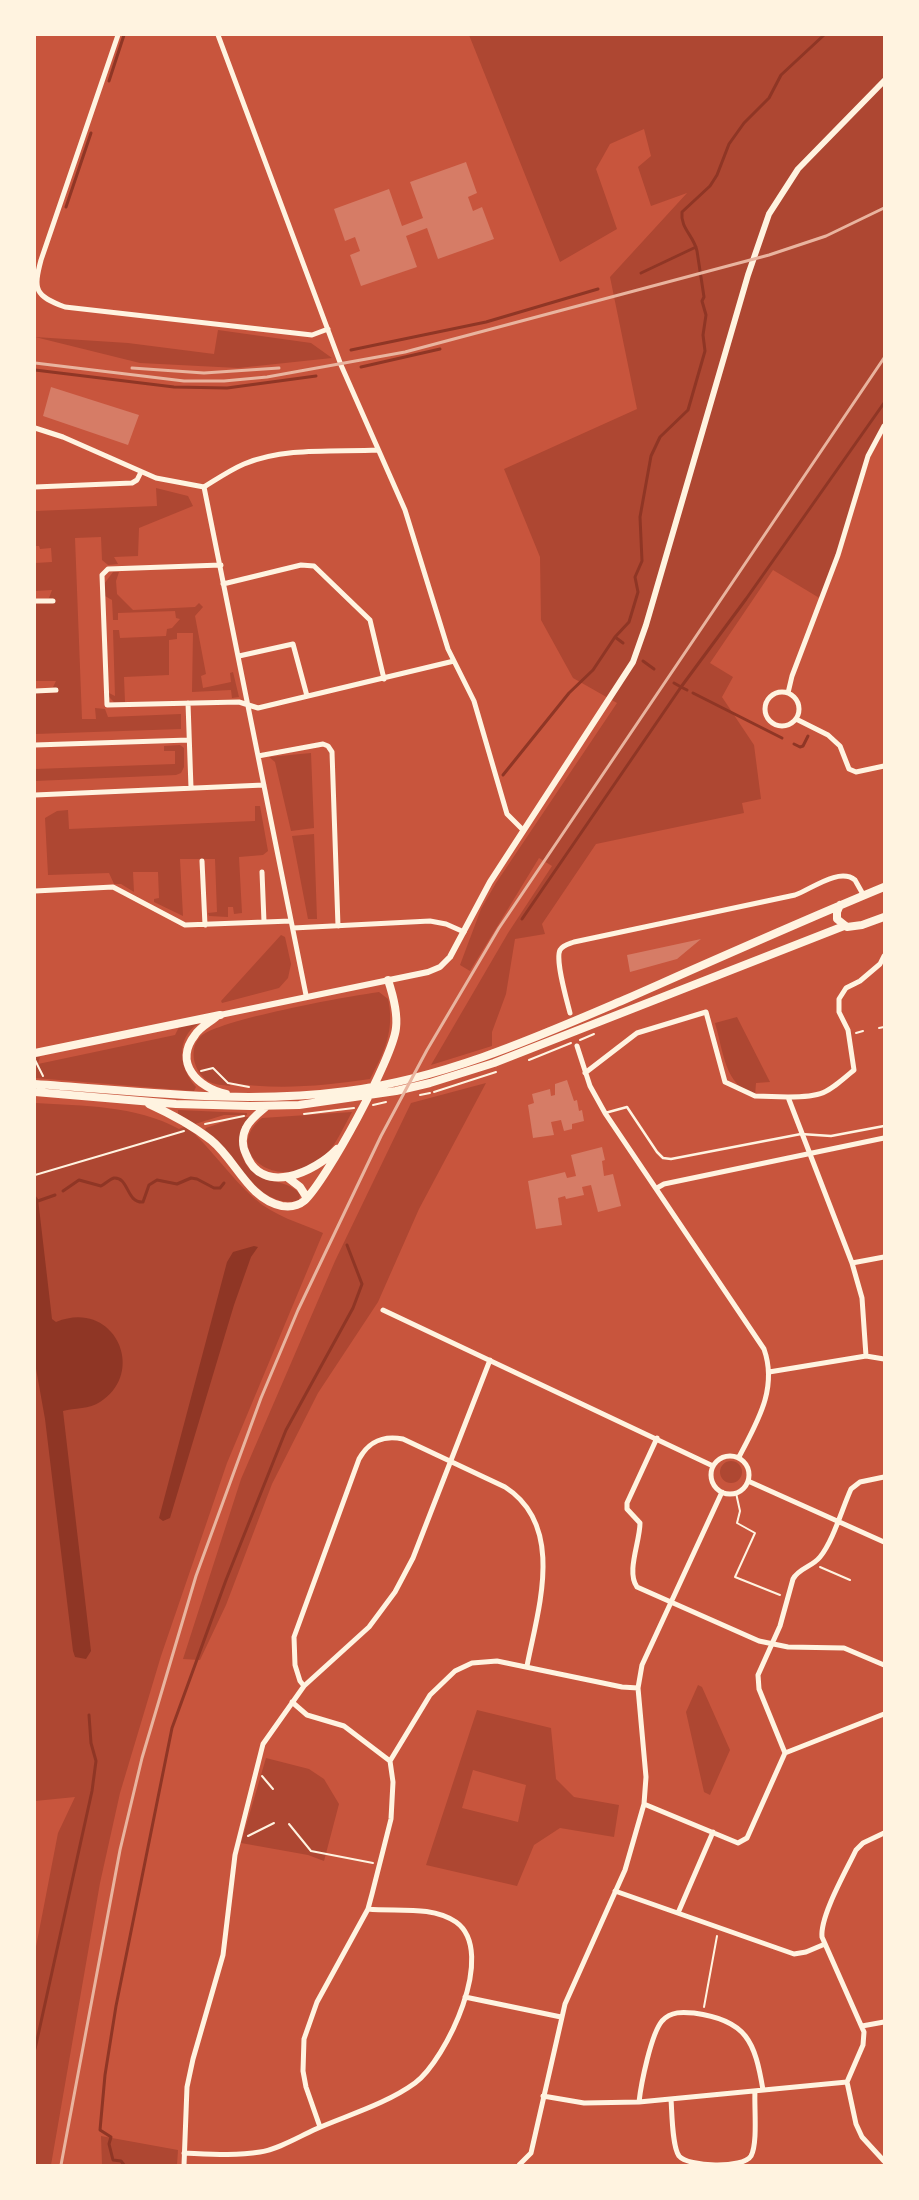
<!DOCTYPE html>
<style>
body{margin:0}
#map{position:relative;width:919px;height:2200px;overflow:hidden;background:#c8553d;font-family:Figtree,sans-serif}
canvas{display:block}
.frame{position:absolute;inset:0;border:36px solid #fff3e0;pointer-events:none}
</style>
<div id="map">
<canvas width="919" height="2200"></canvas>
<div class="frame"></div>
</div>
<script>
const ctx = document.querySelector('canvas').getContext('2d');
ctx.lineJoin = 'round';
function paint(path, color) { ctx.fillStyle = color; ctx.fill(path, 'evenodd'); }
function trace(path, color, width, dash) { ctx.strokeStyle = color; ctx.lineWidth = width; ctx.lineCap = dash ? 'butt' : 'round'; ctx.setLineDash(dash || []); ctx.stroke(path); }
paint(new Path2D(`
 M 469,35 L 884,35 L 884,426 L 877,438 L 821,599 L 773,570 L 710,663 L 733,677 L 722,697 L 754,745 L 761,799 L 742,803 L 744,813 L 596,844 L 542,924 L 545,934 L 515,939 L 506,994 L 492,1032 L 492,1046 L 431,1065 L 508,933 L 552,866 L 539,858 L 470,971 L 460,965 L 481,909 L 496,883 L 617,703 L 573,678 L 541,620 L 540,557 L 504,469 L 637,409 L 610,277 L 687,193 L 651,206 L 638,167 L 651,156 L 644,129 L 610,144 L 596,169 L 617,229 L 560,262 Z
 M 218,330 L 311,343 L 332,358 L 238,368 L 140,363 L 35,337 L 128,343 L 214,354 Z
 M 156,488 L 188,496 L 193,506 L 139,528 L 138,556 L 114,557 L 118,564 L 108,565 L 102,560 L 101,537 L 75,538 L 82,719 L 96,719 L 95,708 L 105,709 L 108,717 L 181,714 L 181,729 L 35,734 L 35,693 L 56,693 L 56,688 L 53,687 L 56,681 L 35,681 L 35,604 L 53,603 L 53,598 L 49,598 L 52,590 L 35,591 L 35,563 L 52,562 L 51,548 L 40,549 L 39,546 L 35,546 L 35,511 L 157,506 Z
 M 113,572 L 119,572 L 116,581 L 117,594 L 133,610 L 195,607 L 199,603 L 203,607 L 195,616 L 206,674 L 201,676 L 203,688 L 231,682 L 230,673 L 233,672 L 239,697 L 232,698 L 231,690 L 192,692 L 193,633 L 177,633 L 177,639 L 169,640 L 169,675 L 124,677 L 125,702 L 114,702 L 109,697 L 109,693 L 115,696 L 113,630 L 119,630 L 120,638 L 166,636 L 167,629 L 172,628 L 180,619 L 176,618 L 175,611 L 118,613 L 118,620 L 113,620 L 112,600 L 105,596 L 104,584 Z
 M 180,745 L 184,748 L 184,767 L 181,773 L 176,775 L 35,781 L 35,769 L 175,764 L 175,751 L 164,751 L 164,746 Z
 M 311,753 L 314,828 L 291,831 L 275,762 L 269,757 Z
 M 255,806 L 260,806 L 268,851 L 263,855 L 239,857 L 242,913 L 234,914 L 233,907 L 228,907 L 228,917 L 209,916 L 208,913 L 217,912 L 215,859 L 180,859 L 183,916 L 154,902 L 154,899 L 159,898 L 158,872 L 133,872 L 134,892 L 121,884 L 114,884 L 109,873 L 48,875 L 45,818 L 57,811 L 68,810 L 69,829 L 255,821 Z
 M 314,834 L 317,919 L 308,919 L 292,836 Z
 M 281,935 L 285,937 L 291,964 L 288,978 L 279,988 L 222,1003 L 221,1001 Z
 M 379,992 L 388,999 C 395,1030 384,1053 370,1079 C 324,1086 277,1090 231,1083 L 230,1086 C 223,1085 214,1085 208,1081 C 194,1072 188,1050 200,1037 C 216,1020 349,996 379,992 Z
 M 737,1017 L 770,1082 L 756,1083 L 755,1096 C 724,1084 724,1053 715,1023 Z
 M 199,1023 C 174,1039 180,1069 196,1087 L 194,1091 L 35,1078 L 35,1057 L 40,1057 L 38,1064 L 175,1035 L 179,1027 Z
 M 486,1083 L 419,1209 L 378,1302 L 318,1393 L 272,1484 L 226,1605 L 200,1660 L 183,1659 L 241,1479 L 335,1261 L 411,1103 Z
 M 35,1103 C 83,1106 135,1105 179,1129 L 186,1126 C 211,1148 230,1177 255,1199 C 274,1216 300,1223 323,1233 L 227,1463 L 161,1656 L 120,1793 L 100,1883 L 51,2165 L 35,2165 L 35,1952 L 58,1833 L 75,1797 L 35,1801 Z
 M 178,1110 L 247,1113 L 247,1115 L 224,1115 L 195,1124 L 178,1114 Z
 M 352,1112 C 344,1126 337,1143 326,1155 C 283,1197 219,1153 262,1118 Z
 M 238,1117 L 249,1117 C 234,1136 238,1167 261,1177 C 276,1184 288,1181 300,1194 L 299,1201 C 263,1207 247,1174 227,1152 C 220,1144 211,1138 205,1130 L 206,1128 Z
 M720 1472a11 11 0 1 1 22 0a11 11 0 1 1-22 0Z
 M 698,1685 L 702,1687 L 730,1750 L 710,1795 L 704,1792 L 686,1712 Z
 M 477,1710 L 551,1728 L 556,1779 L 574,1797 L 619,1805 L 614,1837 L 560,1828 L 534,1845 L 517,1886 L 426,1865 ZM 473,1770 L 526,1785 L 518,1822 L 462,1808 Z
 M 266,1758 L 309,1769 L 324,1779 L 339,1804 L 324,1861 L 308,1855 L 241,1843 Z
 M 101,2136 L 178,2150 L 177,2165 L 102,2165 Z`), '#ae4732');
paint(new Path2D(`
 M 35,1195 L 38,1199 L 52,1319 L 56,1322 C 114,1298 148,1372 100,1402 C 90,1409 74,1408 63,1411 L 91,1651 L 86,1659 L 75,1657 L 73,1651 L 45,1419 L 35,1363 Z
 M 254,1246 L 258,1247 L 251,1257 L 234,1305 L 170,1518 L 163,1521 L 159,1518 L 227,1262 L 233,1252 Z`), '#8f3625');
trace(new Path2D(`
 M 109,81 L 124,35
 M 66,207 L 91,133
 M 641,273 L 696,247
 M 351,350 L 486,322 L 598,289
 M 361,367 L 440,349
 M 35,370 L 174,387 L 227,388 L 316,376
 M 615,637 L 623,643
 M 643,661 L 654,669
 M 687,690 L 681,687 L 746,599 L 884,403
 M 693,693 L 782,738
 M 794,744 L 800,747 L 803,746 L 808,736
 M 503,775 L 569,693 L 593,670 L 615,637 L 629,622 L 638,592 L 635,577 L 642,561 L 640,517 L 651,456 L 660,437 L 688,410 L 705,351 L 703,335 L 706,315 L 702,301 L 704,297 L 697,251 C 694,236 680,228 682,212 L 710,186 L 717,175 L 729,144 L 744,123 L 769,98 L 781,75 L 824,35
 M 522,919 L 681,687 L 674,683
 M 63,1191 L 79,1180 L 101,1186 C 105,1184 110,1179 114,1178 C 129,1177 126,1203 143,1202 L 149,1185 L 157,1180 L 177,1184 L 191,1178 L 197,1179 L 214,1188 L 220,1188 L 224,1183
 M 35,1202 L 55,1195
 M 35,2049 L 92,1791 L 96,1761 L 91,1743 L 89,1715
 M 124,2165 L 121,2161 L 113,2160 L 109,2144 L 111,2137 L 100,2130 L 105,2075 L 116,2006 L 172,1728 L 226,1580 L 286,1430 L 353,1308 L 362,1284 L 347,1245`), '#8f3625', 3);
paint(new Path2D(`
 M 466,162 L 477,193 L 468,197 L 473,211 L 482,207 L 494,239 L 438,259 L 427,228 L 406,236 L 417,267 L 361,286 L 350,255 L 360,251 L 355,237 L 345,241 L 334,209 L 389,189 L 402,226 L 423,218 L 410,182 Z
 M 51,387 L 139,415 L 128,445 L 43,416 Z
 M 701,939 L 677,959 L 630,972 L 627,955 Z
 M 567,1080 L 574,1101 L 577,1100 L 579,1111 L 582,1110 L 584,1121 L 572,1124 L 572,1129 L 564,1131 L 561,1120 L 551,1122 L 554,1135 L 533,1138 L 528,1105 L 534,1103 L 532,1094 L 550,1089 L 551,1096 L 555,1095 L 555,1084 Z
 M 602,1147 L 605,1160 L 602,1161 L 604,1176 L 613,1174 L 621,1206 L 598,1212 L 591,1185 L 582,1187 L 584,1195 L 566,1199 L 565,1196 L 558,1198 L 562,1225 L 536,1229 L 528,1181 L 565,1172 L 567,1178 L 576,1176 L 571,1155 Z`), '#d67c66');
trace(new Path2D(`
 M 879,1028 L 884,1027
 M 856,1033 L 863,1031
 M 580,1040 L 594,1034
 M 35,1060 L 43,1076
 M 529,1060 L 571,1043
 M 201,1071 L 213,1068 L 228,1083 L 249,1087
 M 434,1092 L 496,1072
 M 420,1095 L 430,1093
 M 373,1105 L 386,1102
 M 304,1114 L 354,1108
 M 205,1124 L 244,1116
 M 35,1175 L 184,1131
 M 736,1493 L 740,1511 L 737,1523 L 755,1533 L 735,1577 L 780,1595
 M 820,1567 L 850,1580
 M 262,1776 L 273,1789
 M 289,1824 L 311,1851 L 373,1863
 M 248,1836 L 274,1823
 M 704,2007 L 717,1936`), '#fff3e0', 2);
trace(new Path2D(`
 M 605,1113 L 627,1107 L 657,1152 L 663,1158 L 671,1159 L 801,1134 L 831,1136 L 884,1126`), '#fff3e0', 2.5);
trace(new Path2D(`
 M 118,35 L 41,260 C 33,290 35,296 65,307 L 312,335 L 328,329
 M 218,35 L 341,365 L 405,510 L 448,649 L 474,701 L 507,814 L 523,830
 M 35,428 L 63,437 L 156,478 L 204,487 C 217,479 230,470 244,464 C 285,447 334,452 378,450
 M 35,487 L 132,483 L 137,480 L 141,472
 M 204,487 L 306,995
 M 221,565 L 108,569 L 102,575 L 107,705 L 239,702 L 258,708 L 454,661
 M 223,584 L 301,565 L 314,566 L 370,620 L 384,679
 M 35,601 L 53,601
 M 239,656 L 293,644 L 307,696
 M 35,691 L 56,690
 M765 709a17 17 0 1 1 34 0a17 17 0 1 1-34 0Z
 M 788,693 L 792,676 L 838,555 L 868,456 L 884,426
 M 188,703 L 191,788
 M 796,719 L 828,735 L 840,746 L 849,769 L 856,772 L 884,766
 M 35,745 L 189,740
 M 258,756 L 323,744 L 328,746 L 332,752 L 338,926
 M 35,795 L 264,785
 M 202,861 L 205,925
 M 262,872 L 264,922
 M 35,891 L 113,887 L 185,925 L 291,921
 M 293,928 L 430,921 L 446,924 L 464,932
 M 570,1013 C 567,1001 555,960 560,950 C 563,945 569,944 574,942 L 795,895 C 810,890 839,867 855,880 L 864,896
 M 577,1046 L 590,1086 L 605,1113 L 764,1349 C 778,1389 757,1422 739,1457
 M 585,1073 L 637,1033 L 706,1012 L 725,1082 L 755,1096 L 788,1097
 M 657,1188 L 664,1184 L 884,1138
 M 852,1263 L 884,1257
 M 383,1310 L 713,1466
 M 866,1356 L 862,1298 L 852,1263 L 788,1097 C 824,1097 827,1093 854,1070 L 848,1030 L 839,1012 L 839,999 L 846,988 L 860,981 L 880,964 L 884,956
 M 769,1372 L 866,1356 L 884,1359
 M 657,1438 L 627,1503 L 627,1509 L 640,1523 C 640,1542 626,1572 637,1587 L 759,1641 L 788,1647 L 844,1648 L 884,1665
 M711 1475a19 19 0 1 1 38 0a19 19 0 1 1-38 0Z
 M 748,1481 L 884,1542
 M 304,1686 L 300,1681 L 295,1665 L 294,1637 L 359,1459 C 369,1441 383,1435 403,1439 L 505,1487 C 566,1526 538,1609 527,1666
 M 292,1702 L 307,1715 L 344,1726 L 390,1761 L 393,1782 L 391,1819 L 372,1894 L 368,1909 L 317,2002 L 304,2039 L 303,2071 L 306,2087 L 320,2127
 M 785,1753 L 884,1714
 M 390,1761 L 430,1695 L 455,1671 L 472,1663 L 497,1661 L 622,1687 L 638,1688
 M 644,1804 L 738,1843 L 747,1838 L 785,1753 L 759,1689 L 758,1675 L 780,1626 L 793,1579 C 799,1568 812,1567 820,1557 C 833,1541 842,1509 851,1489 L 860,1482 L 884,1477
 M 884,1833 L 863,1843 L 856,1850 C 846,1871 820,1916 822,1937 L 864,2032 L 863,2045 L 847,2082 L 856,2124 L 862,2137 L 884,2161
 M 615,1891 L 794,1954 L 806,1952 L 825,1944
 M 678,1913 L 713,1832
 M 465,1997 L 561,2017
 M 862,2026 L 884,2022
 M 543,2096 L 584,2103 L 639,2102 L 847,2082
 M 671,2099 C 672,2112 672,2146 679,2156 C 688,2167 743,2169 751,2156 C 758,2143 754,2107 755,2091
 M 639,2102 C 641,2084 651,2034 662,2021 C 671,2011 683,2012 694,2013 C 747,2020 755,2042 763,2090
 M 184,2153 C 209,2154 235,2156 260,2152 C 279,2149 298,2137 316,2129 C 348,2115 386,2104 415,2083 C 446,2060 498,1952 456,1922 C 431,1905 396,1912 368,1909
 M 184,2165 L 187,2087 L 193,2059 L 223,1955 L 235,1855 L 263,1744 L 304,1686 L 369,1627 L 395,1592 L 413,1558 L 490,1360
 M 519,2165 L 531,2153 L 565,2004 L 625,1870 L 644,1804 L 646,1777 L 638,1688 L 642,1665 L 722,1492`), '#fff3e0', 5);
trace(new Path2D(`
 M 220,1015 L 428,972 L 440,967 L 450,957 L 490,882 L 633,662 L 646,625 L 748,275 L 769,214 L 798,169 L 884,81`), '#fff3e0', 6);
trace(new Path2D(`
 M 840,905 L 837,912 L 837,919 L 847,927 L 862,925 L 884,917
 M 216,1017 C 209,1023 200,1027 195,1035 C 173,1063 198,1088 226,1094
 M 35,1053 L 220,1015
 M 35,1084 C 139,1091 242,1105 347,1091 C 445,1078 535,1038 626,999 C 712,961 797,923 884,887
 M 35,1092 L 176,1104 L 250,1106 L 299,1105 L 396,1091 L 430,1083 L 494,1063 L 844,926
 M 149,1104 C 171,1114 192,1125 211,1140 C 236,1160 248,1199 282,1206 C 289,1207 298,1206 304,1201 C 326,1181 393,1058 396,1028 C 398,1012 393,995 388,980
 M 267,1106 C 260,1112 250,1119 246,1128 C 242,1136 242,1146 246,1154 C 262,1197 315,1172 337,1149
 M 287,1177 L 300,1187 L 307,1198`), '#fff3e0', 8);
trace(new Path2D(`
 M 35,363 L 184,381 L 224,381 L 267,377 L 405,352 L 769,255 L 826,236 L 884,208
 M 132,368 L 204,373 L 279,368
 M 61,2165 L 120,1850 L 142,1758 L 196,1576 L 261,1398 L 298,1310 L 381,1136 L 427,1050 L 499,928 L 884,358`), '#e9b49f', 3);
</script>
